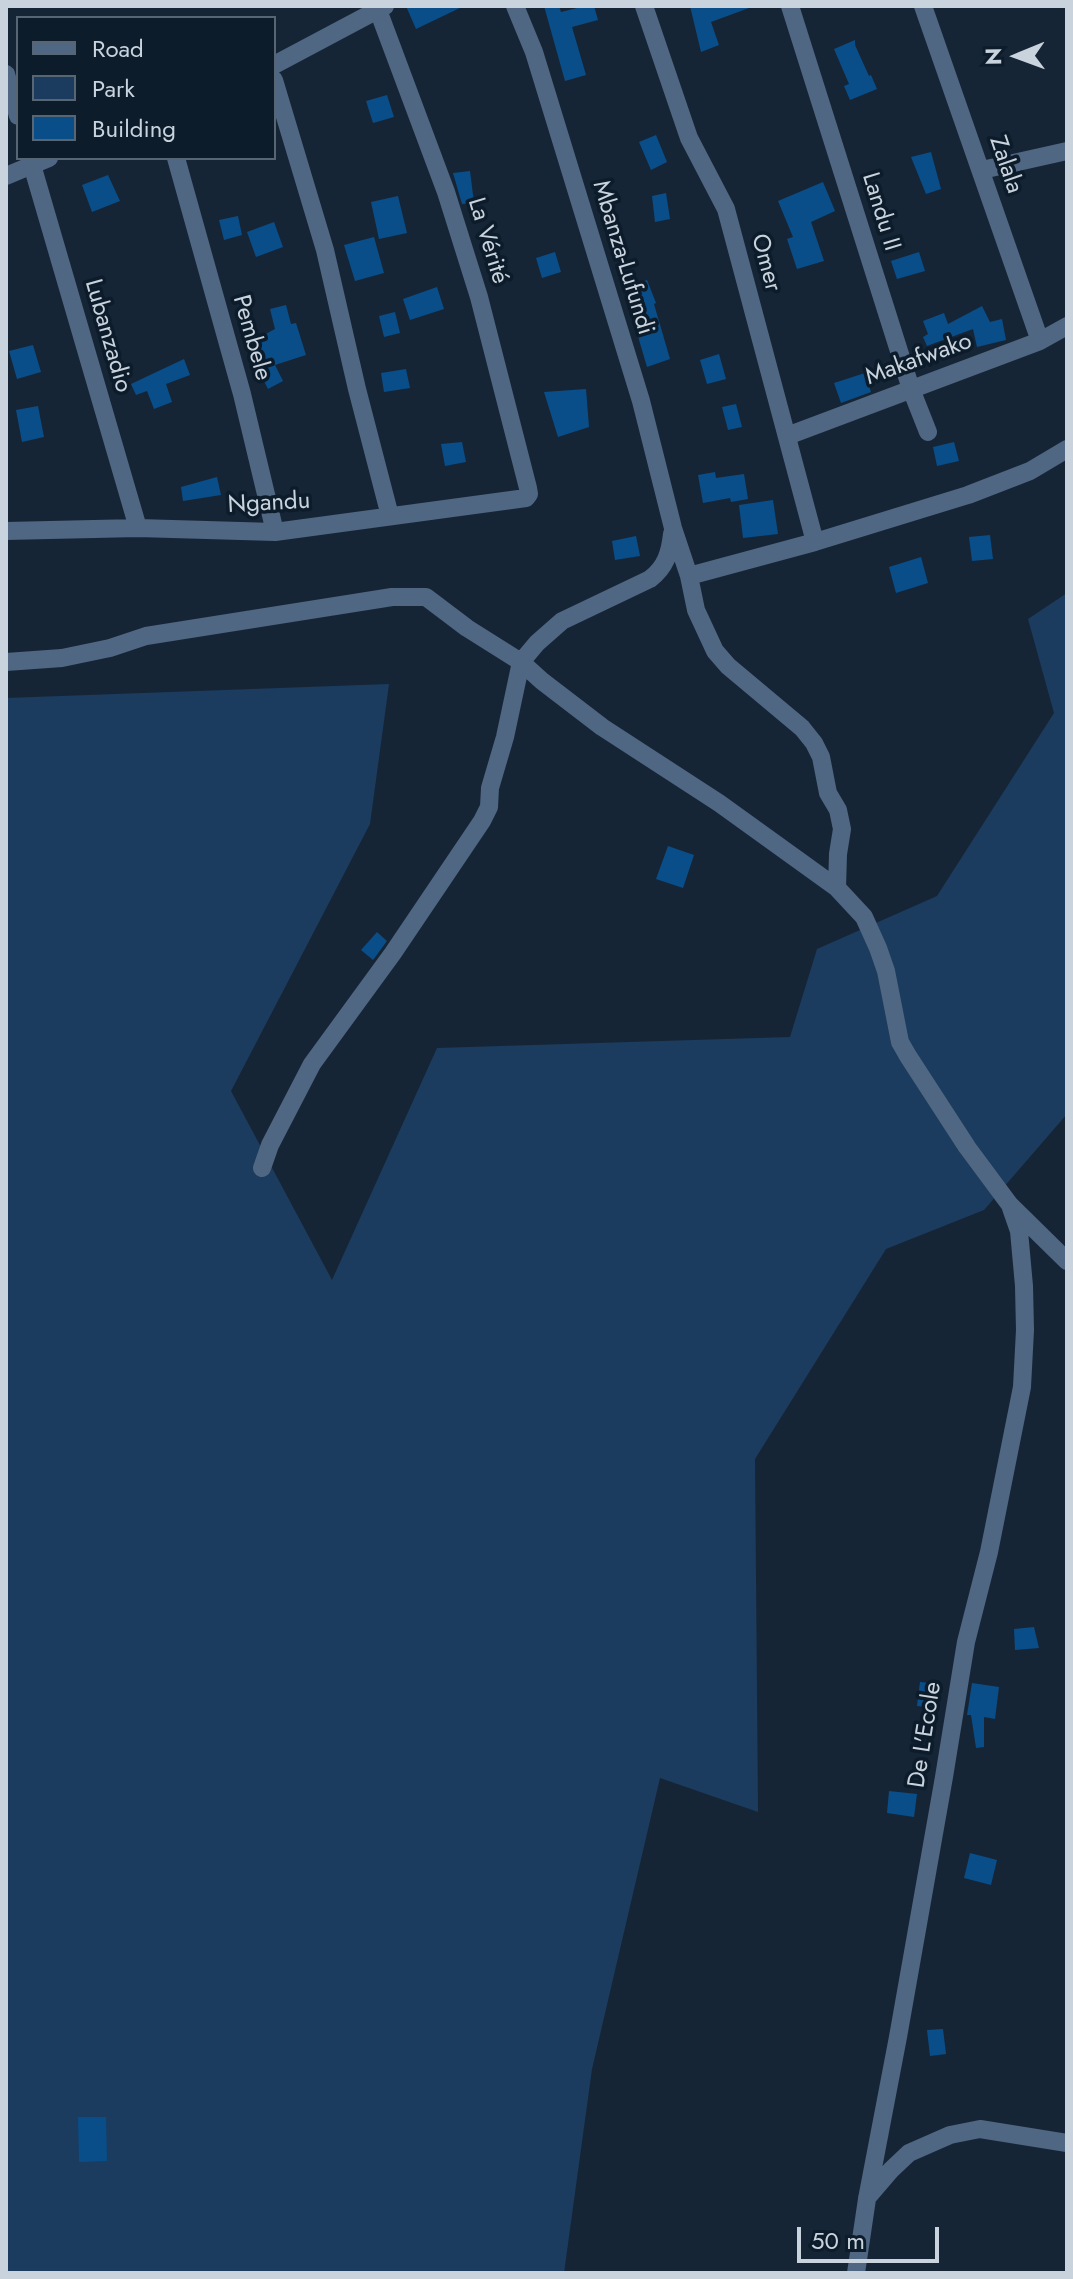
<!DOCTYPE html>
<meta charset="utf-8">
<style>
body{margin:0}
#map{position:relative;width:1073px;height:2279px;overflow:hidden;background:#162536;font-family:Jost,sans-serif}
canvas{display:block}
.frame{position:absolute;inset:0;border:8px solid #c9d3dd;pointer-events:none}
.legend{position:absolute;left:16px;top:16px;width:260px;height:144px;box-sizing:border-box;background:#0d1c2b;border:2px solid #586572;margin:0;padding:10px 14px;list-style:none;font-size:24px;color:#c9d3dd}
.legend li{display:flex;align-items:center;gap:16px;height:40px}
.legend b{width:40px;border:2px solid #586572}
.north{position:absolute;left:977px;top:16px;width:80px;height:80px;-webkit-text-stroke:6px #0d1c2b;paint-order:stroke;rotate:269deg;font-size:22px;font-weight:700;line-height:32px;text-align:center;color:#c9d3dd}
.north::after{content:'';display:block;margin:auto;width:28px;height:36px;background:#c9d3dd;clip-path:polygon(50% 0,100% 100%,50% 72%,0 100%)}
.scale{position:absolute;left:797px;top:2227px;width:142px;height:36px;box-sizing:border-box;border:4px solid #c9d3dd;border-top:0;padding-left:10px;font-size:24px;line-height:28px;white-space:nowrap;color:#c9d3dd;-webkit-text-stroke:6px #0d1c2b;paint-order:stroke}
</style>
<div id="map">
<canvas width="1073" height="2279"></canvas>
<div class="frame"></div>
<ul class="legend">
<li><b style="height:10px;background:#4f6782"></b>Road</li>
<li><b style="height:22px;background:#1b3c5e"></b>Park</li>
<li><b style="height:22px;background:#094e89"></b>Building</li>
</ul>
<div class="north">N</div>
<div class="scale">50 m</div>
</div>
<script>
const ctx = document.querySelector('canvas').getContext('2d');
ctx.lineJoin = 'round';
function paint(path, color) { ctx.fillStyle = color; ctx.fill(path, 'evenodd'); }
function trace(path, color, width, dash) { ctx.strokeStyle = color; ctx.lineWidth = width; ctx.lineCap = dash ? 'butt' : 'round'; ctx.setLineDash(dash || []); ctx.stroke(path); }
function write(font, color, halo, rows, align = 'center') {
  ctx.font = font + ' Jost,sans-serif'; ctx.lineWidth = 7; ctx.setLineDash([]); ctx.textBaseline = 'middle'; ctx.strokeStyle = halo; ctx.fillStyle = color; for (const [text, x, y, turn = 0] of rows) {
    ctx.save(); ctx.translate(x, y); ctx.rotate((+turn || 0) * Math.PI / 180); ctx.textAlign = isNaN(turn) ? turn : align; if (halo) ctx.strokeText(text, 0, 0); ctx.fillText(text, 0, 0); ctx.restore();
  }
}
paint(new Path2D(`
 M 1067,593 L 1067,1114 L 984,1210 L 886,1249 L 755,1459 L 758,1812 L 660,1778 L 592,2069 L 564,2273 L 6,2273 L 6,698 L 389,684 L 370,824 L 231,1091 L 332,1280 L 437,1048 L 790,1037 L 817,949 L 937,896 L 1054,713 L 1028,619 Z`), '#1b3c5e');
paint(new Path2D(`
 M 406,6 L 464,6 L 416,29 Z
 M 544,6 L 559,6 L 561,12 L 585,6 L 594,6 L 598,20 L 572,27 L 586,75 L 565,81 Z
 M 690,6 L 748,6 L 749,8 L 711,22 L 719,45 L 701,52 Z
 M 855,40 L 855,45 L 869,76 L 871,75 L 877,89 L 850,100 L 844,86 L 849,84 L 834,49 Z
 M 387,95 L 394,117 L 373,123 L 366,101 Z
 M 656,135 L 667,162 L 651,170 L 639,142 Z
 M 931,152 L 941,189 L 926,194 L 911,157 Z
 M 470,171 L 474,203 L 462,204 L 453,173 Z
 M 108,175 L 120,201 L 92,212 L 82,185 Z
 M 823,182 L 835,211 L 811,222 L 824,261 L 797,269 L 787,239 L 793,237 L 778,201 Z
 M 666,193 L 670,219 L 655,222 L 652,196 Z
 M 398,196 L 407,233 L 379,239 L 371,202 Z
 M 238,216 L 242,235 L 224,240 L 219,220 Z
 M 274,222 L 283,247 L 256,257 L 247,232 Z
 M 374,237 L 384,273 L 355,281 L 344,245 Z
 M 555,252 L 561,272 L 542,278 L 536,258 Z
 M 919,252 L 925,271 L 897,279 L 891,261 Z
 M 647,280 L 656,303 L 654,304 L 670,359 L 647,367 L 637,333 L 641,332 L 625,289 Z
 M 437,287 L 444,309 L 410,320 L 403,299 Z
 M 286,305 L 291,324 L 296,323 L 306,355 L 275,365 L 283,381 L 268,389 L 259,371 L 267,367 L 254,340 L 275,329 L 270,309 Z
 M 982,306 L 990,322 L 1002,319 L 1006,340 L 977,347 L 973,329 L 927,346 L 923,337 L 928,334 L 923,321 L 944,313 L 948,324 Z
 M 395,312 L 400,333 L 384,337 L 379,316 Z
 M 33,345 L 41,372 L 17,379 L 9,351 Z
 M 719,354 L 726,379 L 707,384 L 700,360 Z
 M 184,359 L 190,375 L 166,384 L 172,402 L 154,409 L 147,391 L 136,395 L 131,384 Z
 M 406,369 L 410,388 L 384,392 L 381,373 Z
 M 865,373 L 871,392 L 841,403 L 834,383 Z
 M 586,389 L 589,427 L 558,437 L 544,392 Z
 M 736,404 L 742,427 L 728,430 L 722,407 Z
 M 38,406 L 44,437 L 22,442 L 16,410 Z
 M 462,442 L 466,462 L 445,466 L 441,444 Z
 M 954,442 L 959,461 L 937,466 L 933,447 Z
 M 715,472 L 716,478 L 744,474 L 748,499 L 731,502 L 730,498 L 703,503 L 698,475 Z
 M 217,477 L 221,495 L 183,501 L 181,487 Z
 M 773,500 L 778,534 L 743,538 L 739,505 Z
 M 990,535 L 993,559 L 972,561 L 969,537 Z
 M 636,536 L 640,556 L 615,560 L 612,541 Z
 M 921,557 L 928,583 L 896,593 L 889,567 Z
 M 668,846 L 694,855 L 683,888 L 656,879 Z
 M 377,932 L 387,941 L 373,960 L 361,950 Z
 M 1034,1627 L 1039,1648 L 1015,1650 L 1014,1629 Z
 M 920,1682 L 938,1684 L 935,1708 L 917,1706 Z
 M 972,1683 L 999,1687 L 995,1719 L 984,1717 L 984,1747 L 976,1748 L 971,1715 L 967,1715 Z
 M 889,1791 L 917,1794 L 914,1817 L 887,1813 Z
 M 970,1853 L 997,1860 L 991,1885 L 964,1878 Z
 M 943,2029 L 946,2054 L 930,2056 L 927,2030 Z
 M 78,2117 L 106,2117 L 107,2161 L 79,2162 Z`), '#094e89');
trace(new Path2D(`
 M 515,6 L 534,52 L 641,401 L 673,528 L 689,576 L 696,610 L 715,651 L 728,666 L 802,728 L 814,743 L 821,757 L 828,793 L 838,810 L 842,829 L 838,854 L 837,888
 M 644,6 L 689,138 L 726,209 L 815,542
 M 790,6 L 911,389 L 928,432
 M 923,6 L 1040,341
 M 274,65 L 385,6
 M 6,74 L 18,116
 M 274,80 L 325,250 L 357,389 L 390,516
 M 30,158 L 138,528
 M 176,158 L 242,394 L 275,532
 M 982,170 L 1067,151
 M 6,176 L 49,158
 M 787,436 L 1040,341 L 1067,326
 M 6,531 L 138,528 L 275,532 L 526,498 L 529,494 L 528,488 L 479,297 L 446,192 L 378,10
 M 689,576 L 815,542 L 968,495 L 1030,471 L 1067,449
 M 6,662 L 62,658 L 110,648 L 146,636 L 392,597 L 426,597 L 467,628 L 521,662 L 542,681 L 602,727 L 719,803 L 837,888 L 864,917 L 878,948 L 886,971 L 900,1042 L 908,1056 L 967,1147 L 1010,1205 L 1067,1261
 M 262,1168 L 270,1145 L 312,1064 L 393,953 L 482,821 L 489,807 L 490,788 L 505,737 L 521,662 L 537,643 L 562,621 L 650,579 C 666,567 670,552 672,534
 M 867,2198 L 891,2170 L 909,2153 L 950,2135 L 980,2129 L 1067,2143
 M 856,2273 L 867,2199 L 898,2037 L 944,1777 L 966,1642 L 989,1552 L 1022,1387 L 1025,1330 L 1024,1286 L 1019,1231 L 1011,1208`), '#4f6782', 18);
write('24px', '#c9d3dd', '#0d1c2b', [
 ["Zalala",1005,165,71],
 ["Landu II",880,212,73],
 ["La Vérité",487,241,73],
 ["Mbanza-Lufundi",622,258,73],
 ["Omer",765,263,75],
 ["Lubanzadio",107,336,74],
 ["Pembele",251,338,74],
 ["Makafwako",919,360,-20],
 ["Ngandu",269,504,-3],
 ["De L'Ecole",926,1735,-81]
]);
</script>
